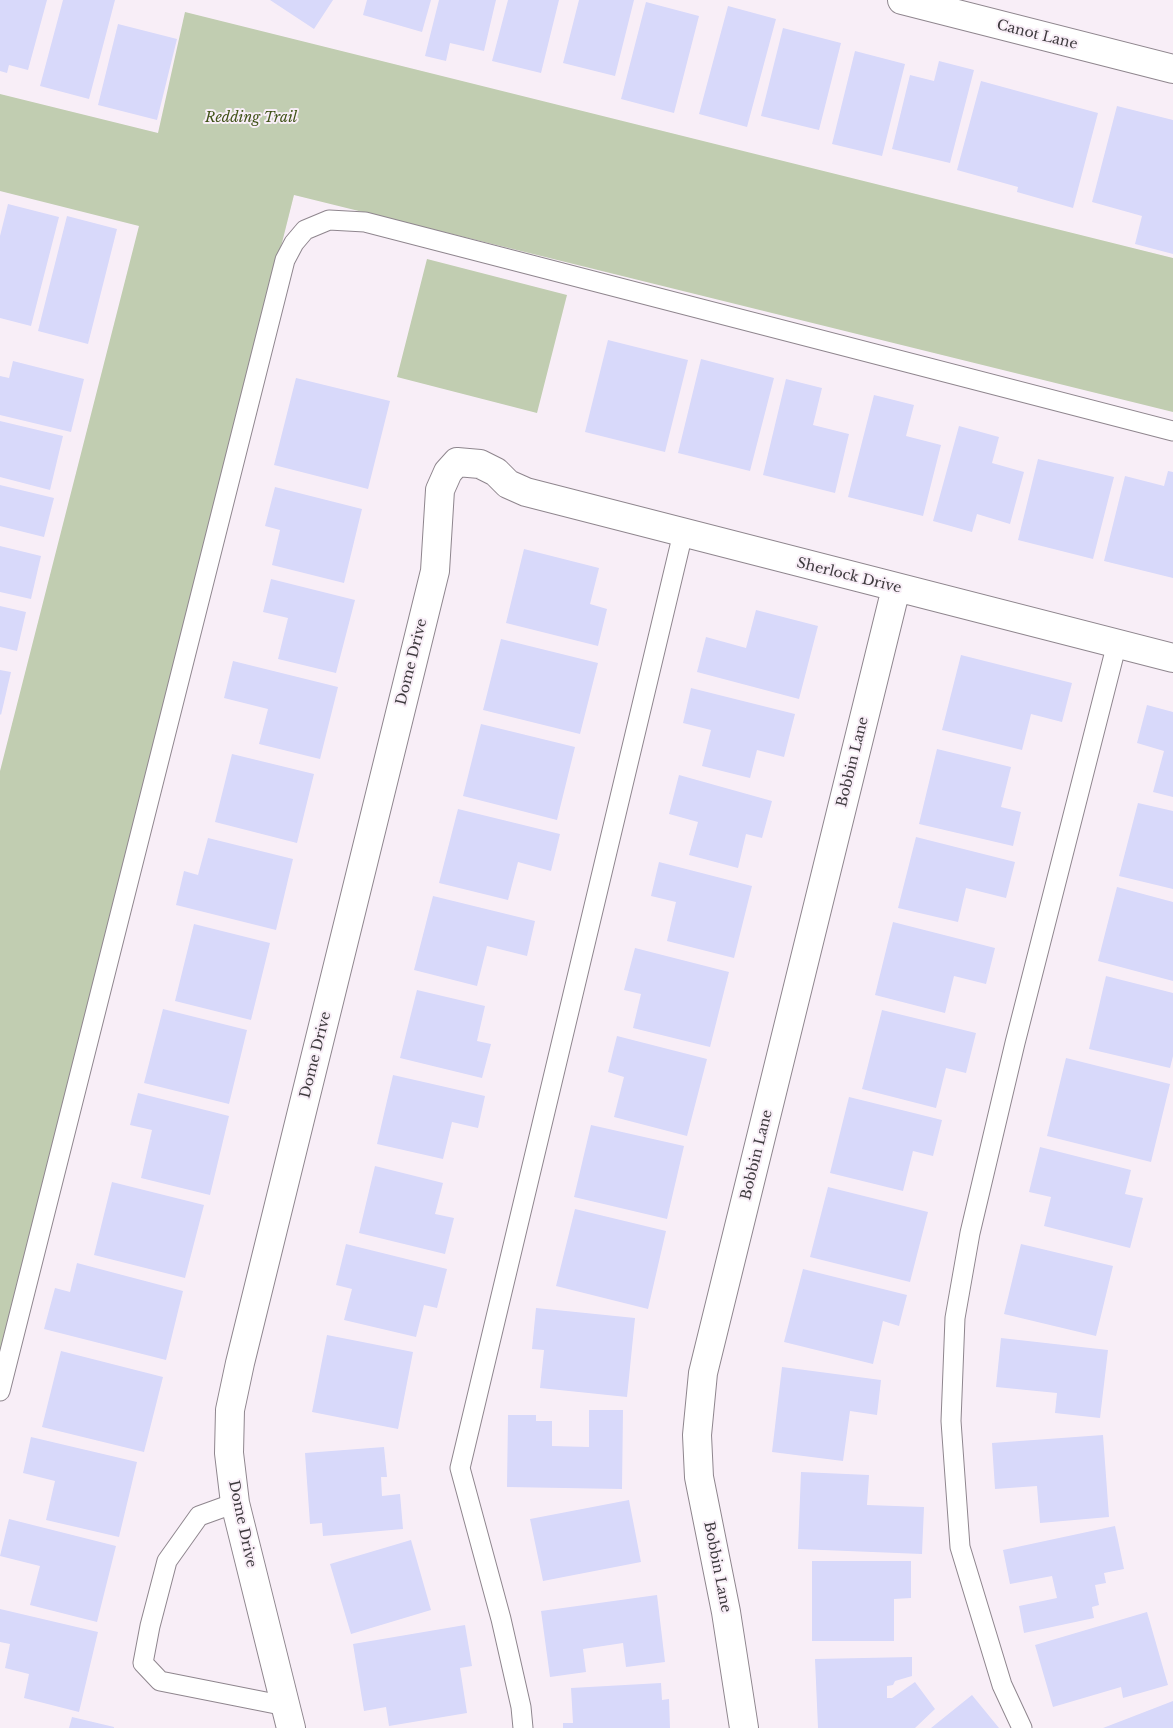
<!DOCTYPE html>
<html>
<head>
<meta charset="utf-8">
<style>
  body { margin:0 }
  canvas { display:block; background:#f8eef7 }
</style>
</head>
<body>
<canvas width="1173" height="1728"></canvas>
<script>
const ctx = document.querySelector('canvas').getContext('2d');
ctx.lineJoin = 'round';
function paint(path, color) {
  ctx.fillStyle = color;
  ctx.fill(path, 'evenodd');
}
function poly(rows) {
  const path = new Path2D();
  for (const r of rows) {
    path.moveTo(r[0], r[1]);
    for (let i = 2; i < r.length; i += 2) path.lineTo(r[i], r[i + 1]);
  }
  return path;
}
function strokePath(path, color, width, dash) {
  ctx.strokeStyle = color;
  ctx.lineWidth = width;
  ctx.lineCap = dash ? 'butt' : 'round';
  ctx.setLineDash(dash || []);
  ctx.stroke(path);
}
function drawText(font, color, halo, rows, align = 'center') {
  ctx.font = font + ' "Libre Baskerville",serif';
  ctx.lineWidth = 4;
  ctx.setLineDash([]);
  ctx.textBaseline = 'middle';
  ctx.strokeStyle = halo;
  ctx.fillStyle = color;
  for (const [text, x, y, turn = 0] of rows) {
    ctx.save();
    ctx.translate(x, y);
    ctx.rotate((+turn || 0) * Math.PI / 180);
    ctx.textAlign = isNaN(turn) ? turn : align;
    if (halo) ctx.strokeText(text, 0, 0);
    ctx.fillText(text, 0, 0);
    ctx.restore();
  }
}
const green = poly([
  [185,12,1173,258,1173,412,294,195,0,1367,0,771,139,226,0,191,0,94,158,133],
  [427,259,567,295,537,413,397,377]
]);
const building = poly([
  [0,0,47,0,28,70,9,65,7,73,0,71],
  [63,0,115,0,89,99,40,86],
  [270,0,333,0,314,29],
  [367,0,431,0,422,32,363,15],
  [439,0,496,0,484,51,450,43,446,61,425,56],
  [508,0,559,0,541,73,492,61],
  [579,0,634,0,615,76,563,63],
  [646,2,699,16,674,113,621,99],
  [728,6,776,19,747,127,699,114],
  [118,24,177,39,157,120,98,105],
  [783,28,841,43,819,130,761,116],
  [855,51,905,64,882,156,832,144],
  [939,61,974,70,950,163,892,149,910,75,934,81],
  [981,81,1098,113,1073,208,1017,192,1018,187,957,170],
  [1117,106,1173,120,1173,254,1135,244,1142,216,1092,202],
  [8,204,59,217,31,326,0,318,0,236],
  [67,216,117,229,88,344,38,331],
  [608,340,688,360,665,452,585,432],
  [701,359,774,378,750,471,678,453],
  [13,361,84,379,71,432,0,415,0,376,9,378],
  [296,378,390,401,368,489,274,465],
  [786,379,822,388,813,425,849,434,835,493,763,475],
  [874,395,914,405,906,436,941,445,923,516,848,497],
  [0,421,63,436,50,490,0,477],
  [959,426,999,437,992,463,1024,472,1010,524,977,514,972,532,933,521],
  [1038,459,1114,477,1093,559,1018,540],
  [1168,471,1173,472,1173,578,1104,561,1125,476,1164,486],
  [0,485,54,498,44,537,0,526],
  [275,487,362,509,344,583,272,565,280,530,265,526],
  [0,546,41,556,31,599,0,592],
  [524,549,599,568,590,604,607,609,598,646,506,623],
  [271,579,355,600,336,673,278,659,288,618,263,612],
  [0,606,26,612,17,651,0,647],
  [756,610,818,626,799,699,697,672,706,637,746,648],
  [501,639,598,663,580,734,483,710],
  [961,655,1072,683,1062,722,1031,714,1022,750,942,730],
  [233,661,338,687,320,759,259,744,268,709,224,698],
  [0,670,11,672,1,715,0,714],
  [691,688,795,714,784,757,757,750,750,778,702,766,711,730,683,723],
  [1147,705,1173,712,1173,797,1153,792,1164,751,1137,743],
  [481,724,575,747,557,820,463,796],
  [937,749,1011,767,1001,807,1021,812,1013,846,919,824],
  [232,754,314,774,297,843,215,822],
  [679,775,772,801,762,838,746,834,738,868,689,855,698,822,669,814],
  [1138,803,1173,811,1173,889,1119,876],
  [458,809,560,834,551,871,518,862,508,900,439,883],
  [916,837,1015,862,1006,898,966,888,958,922,898,908],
  [208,838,293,859,276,930,176,905,184,871,198,875],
  [659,862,752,886,734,958,667,941,676,902,651,896],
  [1117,887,1173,902,1173,981,1098,961],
  [433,896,535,921,527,956,487,946,477,986,414,970],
  [893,922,995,948,986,984,954,976,945,1013,875,995],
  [194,924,270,943,251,1020,175,1001],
  [635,948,729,972,710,1047,633,1028,641,994,624,990],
  [1106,976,1173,993,1173,1056,1170,1068,1089,1049],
  [417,990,485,1006,477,1041,491,1044,482,1078,400,1058],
  [163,1009,247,1030,229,1104,144,1083],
  [882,1010,976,1033,966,1073,946,1068,936,1108,862,1089],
  [617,1036,707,1059,687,1136,614,1117,624,1077,608,1072],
  [1066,1058,1170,1084,1151,1162,1047,1136],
  [393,1075,485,1096,478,1128,452,1122,443,1159,377,1144],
  [138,1093,229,1116,210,1195,141,1178,152,1130,130,1125],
  [849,1097,942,1120,933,1156,913,1151,903,1191,830,1173],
  [591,1125,684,1146,667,1219,574,1197],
  [1040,1147,1131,1170,1125,1194,1143,1198,1130,1248,1044,1226,1051,1197,1029,1192],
  [375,1166,443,1183,435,1214,454,1218,445,1254,359,1233],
  [112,1182,204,1205,185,1278,94,1255],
  [828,1187,928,1212,910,1282,810,1257],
  [575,1209,666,1231,648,1309,556,1286],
  [346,1244,447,1269,437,1308,424,1305,416,1337,344,1320,352,1289,336,1285],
  [1021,1244,1113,1266,1096,1336,1004,1314],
  [77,1263,183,1291,166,1360,44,1329,55,1288,70,1292],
  [803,1269,907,1295,899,1326,883,1321,873,1364,784,1342],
  [536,1308,635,1318,627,1397,540,1388,544,1350,532,1349],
  [327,1335,413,1352,398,1429,312,1412],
  [1001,1338,1108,1350,1100,1418,1055,1413,1057,1393,996,1387],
  [61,1351,163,1377,144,1452,42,1427],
  [782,1367,881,1380,877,1415,850,1411,843,1461,772,1452],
  [589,1410,623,1410,622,1489,507,1487,508,1415,536,1415,536,1421,552,1421,552,1446,589,1447],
  [1103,1435,1109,1517,1040,1523,1037,1486,995,1489,992,1443],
  [31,1437,137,1462,119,1537,46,1520,55,1481,23,1473],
  [384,1447,387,1477,381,1477,382,1496,400,1494,403,1529,323,1536,322,1523,310,1524,305,1453],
  [801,1472,869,1475,867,1505,924,1507,922,1554,798,1549],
  [629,1500,641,1562,543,1581,530,1519],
  [9,1519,116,1546,97,1622,30,1605,40,1566,0,1556],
  [1115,1526,1124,1569,1104,1573,1106,1583,1095,1585,1099,1605,1092,1607,1094,1618,1024,1633,1019,1606,1057,1598,1052,1576,1010,1584,1003,1550],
  [411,1540,431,1610,351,1634,330,1564],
  [812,1561,911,1561,911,1598,894,1599,894,1641,812,1641],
  [657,1595,665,1662,626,1667,623,1643,583,1649,586,1672,550,1677,541,1611],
  [0,1609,98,1632,79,1712,24,1698,29,1674,5,1668,10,1644,0,1642],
  [1147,1612,1168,1685,1123,1698,1121,1687,1053,1707,1035,1645],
  [465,1625,472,1666,460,1668,467,1713,389,1726,386,1707,364,1711,353,1644],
  [912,1657,912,1676,895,1681,893,1685,887,1686,887,1698,892,1698,915,1682,935,1709,915,1728,818,1728,815,1659],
  [661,1683,662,1700,669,1699,670,1728,563,1728,563,1723,573,1723,571,1688],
  [972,1695,999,1728,931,1728],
  [1173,1701,1173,1728,1103,1728],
  [72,1717,114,1727,114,1728,69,1728]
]);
const lane = poly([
  [0,1391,285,260,294,243,305,230,329,220,365,222,1173,431],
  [235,1503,199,1516,167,1561,150,1626,143,1663,160,1681,286,1706],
  [523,1728,521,1707,501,1619,460,1468,683,533],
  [1022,1728,1002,1685,960,1547,951,1421,955,1318,970,1233,1015,1043,1117,643]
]);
const street = poly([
  [902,0,1173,69],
  [291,1728,235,1503,229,1453,230,1410,240,1363,435,571,440,490,448,472,457,462,480,464,496,472,508,484,526,492,1173,658],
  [744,1728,726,1612,699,1477,697,1435,703,1373,896,588]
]);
const streetNames = [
  ["Canot Lane",1037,35,14],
  ["Sherlock Drive",849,576,14],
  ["Dome Drive",412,662,-76],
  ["Bobbin Lane",853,762,-76],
  ["Dome Drive",316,1055,-76],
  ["Bobbin Lane",757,1155,-76],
  ["Dome Drive",242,1524,78],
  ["Bobbin Lane",717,1567,79]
];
const parkNames = [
  ["Redding Trail",251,118]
];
paint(green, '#c1cdb1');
paint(building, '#d8d9fa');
strokePath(lane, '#8f868e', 21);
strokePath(street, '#8f868e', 30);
strokePath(lane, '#fff', 19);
strokePath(street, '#fff', 28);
drawText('14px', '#3e3a3e', '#f8eef7', streetNames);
drawText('italic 14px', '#405318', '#f8eef7', parkNames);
</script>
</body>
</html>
